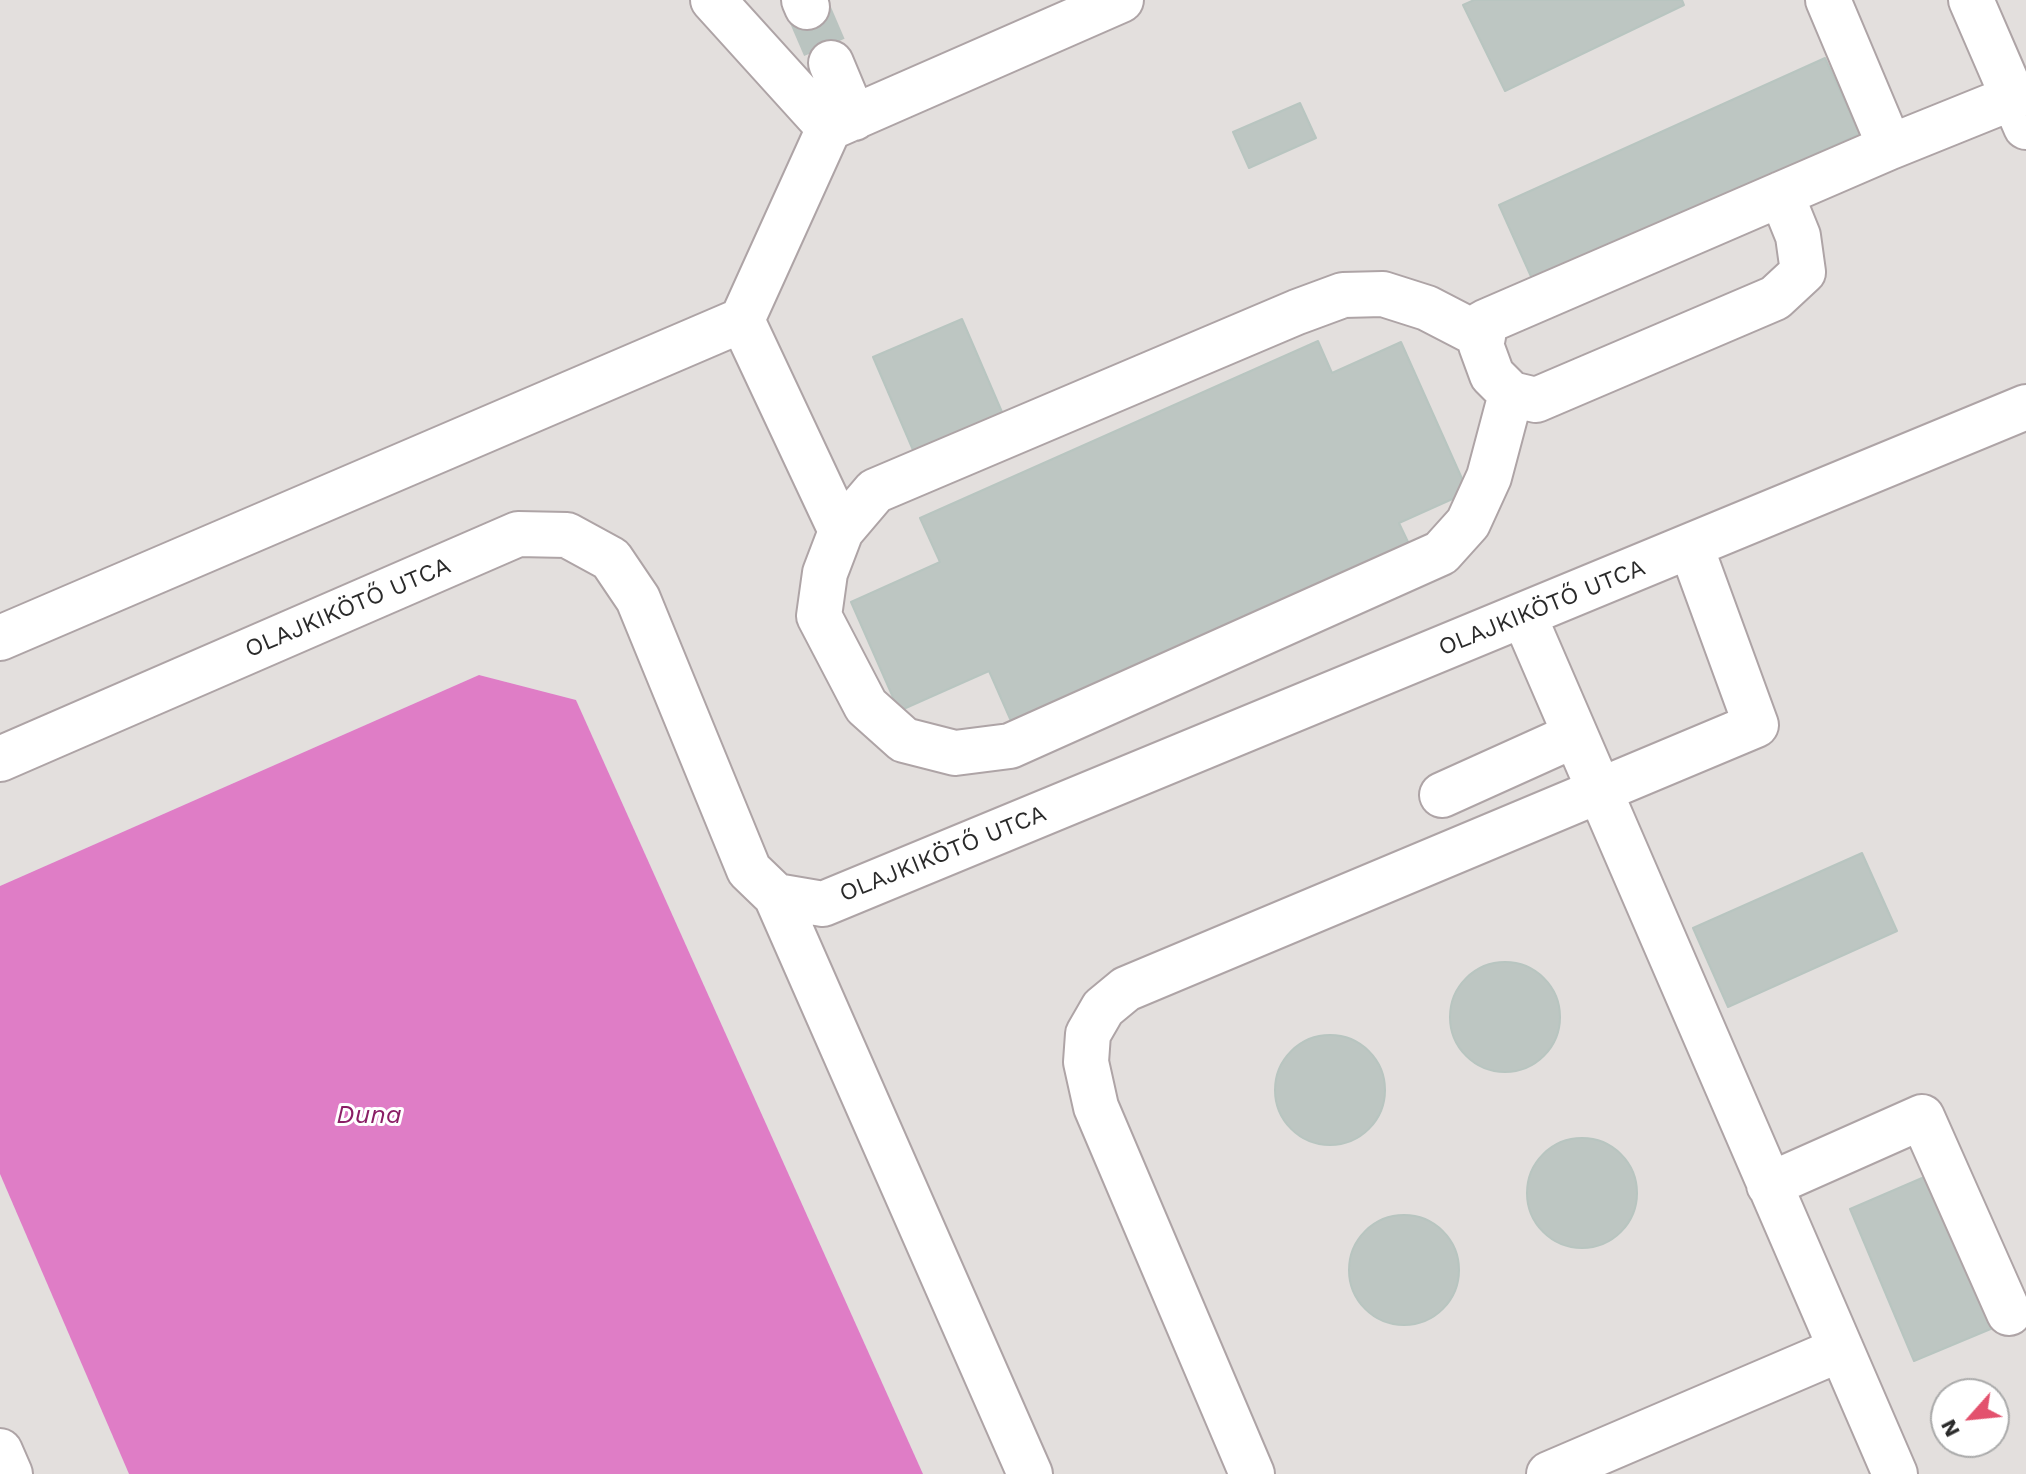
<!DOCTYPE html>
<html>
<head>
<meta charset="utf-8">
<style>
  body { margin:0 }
  #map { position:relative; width:2026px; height:1474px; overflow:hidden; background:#deeae5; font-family:"Work Sans",sans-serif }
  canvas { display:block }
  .north { position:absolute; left:1930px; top:1378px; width:80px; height:80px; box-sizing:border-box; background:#fff; border:2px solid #aaa; border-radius:50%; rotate:243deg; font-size:22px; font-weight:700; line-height:32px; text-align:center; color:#2a2a2a }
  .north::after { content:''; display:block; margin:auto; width:28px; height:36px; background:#e3516d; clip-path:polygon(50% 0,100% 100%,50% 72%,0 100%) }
</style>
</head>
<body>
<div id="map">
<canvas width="2026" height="1474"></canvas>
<div class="north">N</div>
</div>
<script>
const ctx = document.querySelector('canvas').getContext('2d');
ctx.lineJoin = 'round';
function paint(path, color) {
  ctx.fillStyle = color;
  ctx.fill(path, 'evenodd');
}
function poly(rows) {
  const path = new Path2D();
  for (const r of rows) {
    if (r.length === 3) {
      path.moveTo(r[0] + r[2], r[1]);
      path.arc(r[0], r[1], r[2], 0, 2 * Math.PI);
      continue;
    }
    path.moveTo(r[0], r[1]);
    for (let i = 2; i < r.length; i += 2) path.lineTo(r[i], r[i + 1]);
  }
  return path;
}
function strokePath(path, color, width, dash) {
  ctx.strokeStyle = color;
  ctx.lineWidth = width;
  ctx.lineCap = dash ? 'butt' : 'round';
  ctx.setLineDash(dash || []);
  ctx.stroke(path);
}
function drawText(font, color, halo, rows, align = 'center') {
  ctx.font = font + ' "Work Sans",sans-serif';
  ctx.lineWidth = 6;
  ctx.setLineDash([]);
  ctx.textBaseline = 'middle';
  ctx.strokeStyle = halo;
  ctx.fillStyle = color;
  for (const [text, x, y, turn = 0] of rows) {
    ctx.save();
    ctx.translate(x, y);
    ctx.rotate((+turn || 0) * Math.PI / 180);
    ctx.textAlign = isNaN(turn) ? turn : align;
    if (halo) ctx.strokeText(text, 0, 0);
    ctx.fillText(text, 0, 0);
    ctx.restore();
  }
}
const industrial = poly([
  [0,0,2026,0,2026,1474,923,1474,576,700,479,675,0,886],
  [1946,1394,1994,1394,1994,1442,1946,1442],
  [0,1174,129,1474,0,1474]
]);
const water = poly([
  [479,675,576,700,923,1474,129,1474,0,1174,0,886]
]);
const building = poly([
  [1474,0,1682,0,1684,5,1505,91,1463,5,1474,0],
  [1825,58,1860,134,1533,281,1499,205,1825,58],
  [1300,103,1316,138,1249,168,1233,132,1300,103],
  [962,319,1005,419,916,457,873,357,962,319],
  [1318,341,1332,373,1401,342,1468,492,1399,523,1409,544,1011,721,989,671,899,711,851,602,940,562,920,518,1318,341],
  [1862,853,1897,931,1728,1007,1693,928,1862,853],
  [1505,1017,55],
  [1330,1090,55],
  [1582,1193,55],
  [1929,1175,1993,1328,1914,1361,1850,1209,1929,1175],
  [1404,1270,55]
]);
const minorTunnel = poly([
  [807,7,831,63]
]);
const minor = poly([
  [713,0,829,128,742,320],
  [804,0,807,7],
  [1828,0,1890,147,2014,97],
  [1971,0,2026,127],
  [831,63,854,118],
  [829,128,1121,0],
  [1781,194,1798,236,1803,272,1775,298,1536,400,1511,394,1492,375,1481,345,1485,322,1890,147],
  [1483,337,1427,308,1383,294,1343,295,1297,312,875,491,841,531,825,573,819,616,866,706,904,740,955,753,1010,746,1441,553,1468,523,1489,477,1511,394],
  [1524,616,1895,1474],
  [0,638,742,320,841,531],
  [0,759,518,534,567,535,611,559,638,599,749,870,776,896,823,904,2026,407],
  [1442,795,1575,735],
  [776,896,1030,1474],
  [1769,1185,1922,1117,2009,1313],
  [0,1451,10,1474],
  [1252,1474,1096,1107,1086,1062,1088,1034,1103,1008,1126,989,1756,725,1691,547],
  [1549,1474,1841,1349]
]);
const streetNames = [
  ["OLAJKIKÖTŐ UTCA",348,608,-23],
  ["OLAJKIKÖTŐ UTCA",1542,608,-22],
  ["OLAJKIKÖTŐ UTCA",943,854,-22]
];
const waterNames = [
  ["Duna",369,1115]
];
paint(industrial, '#e3dfdd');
paint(water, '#df7dc6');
paint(building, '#bdc6c2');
strokePath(building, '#b8c5c0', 2);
strokePath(minorTunnel, '#bac4c0', 44, [44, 22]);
strokePath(minor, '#aea4a6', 48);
strokePath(minor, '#fff', 44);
drawText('24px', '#2a2a2a', '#fff', streetNames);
drawText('italic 26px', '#8a1e65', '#fff', waterNames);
</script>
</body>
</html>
